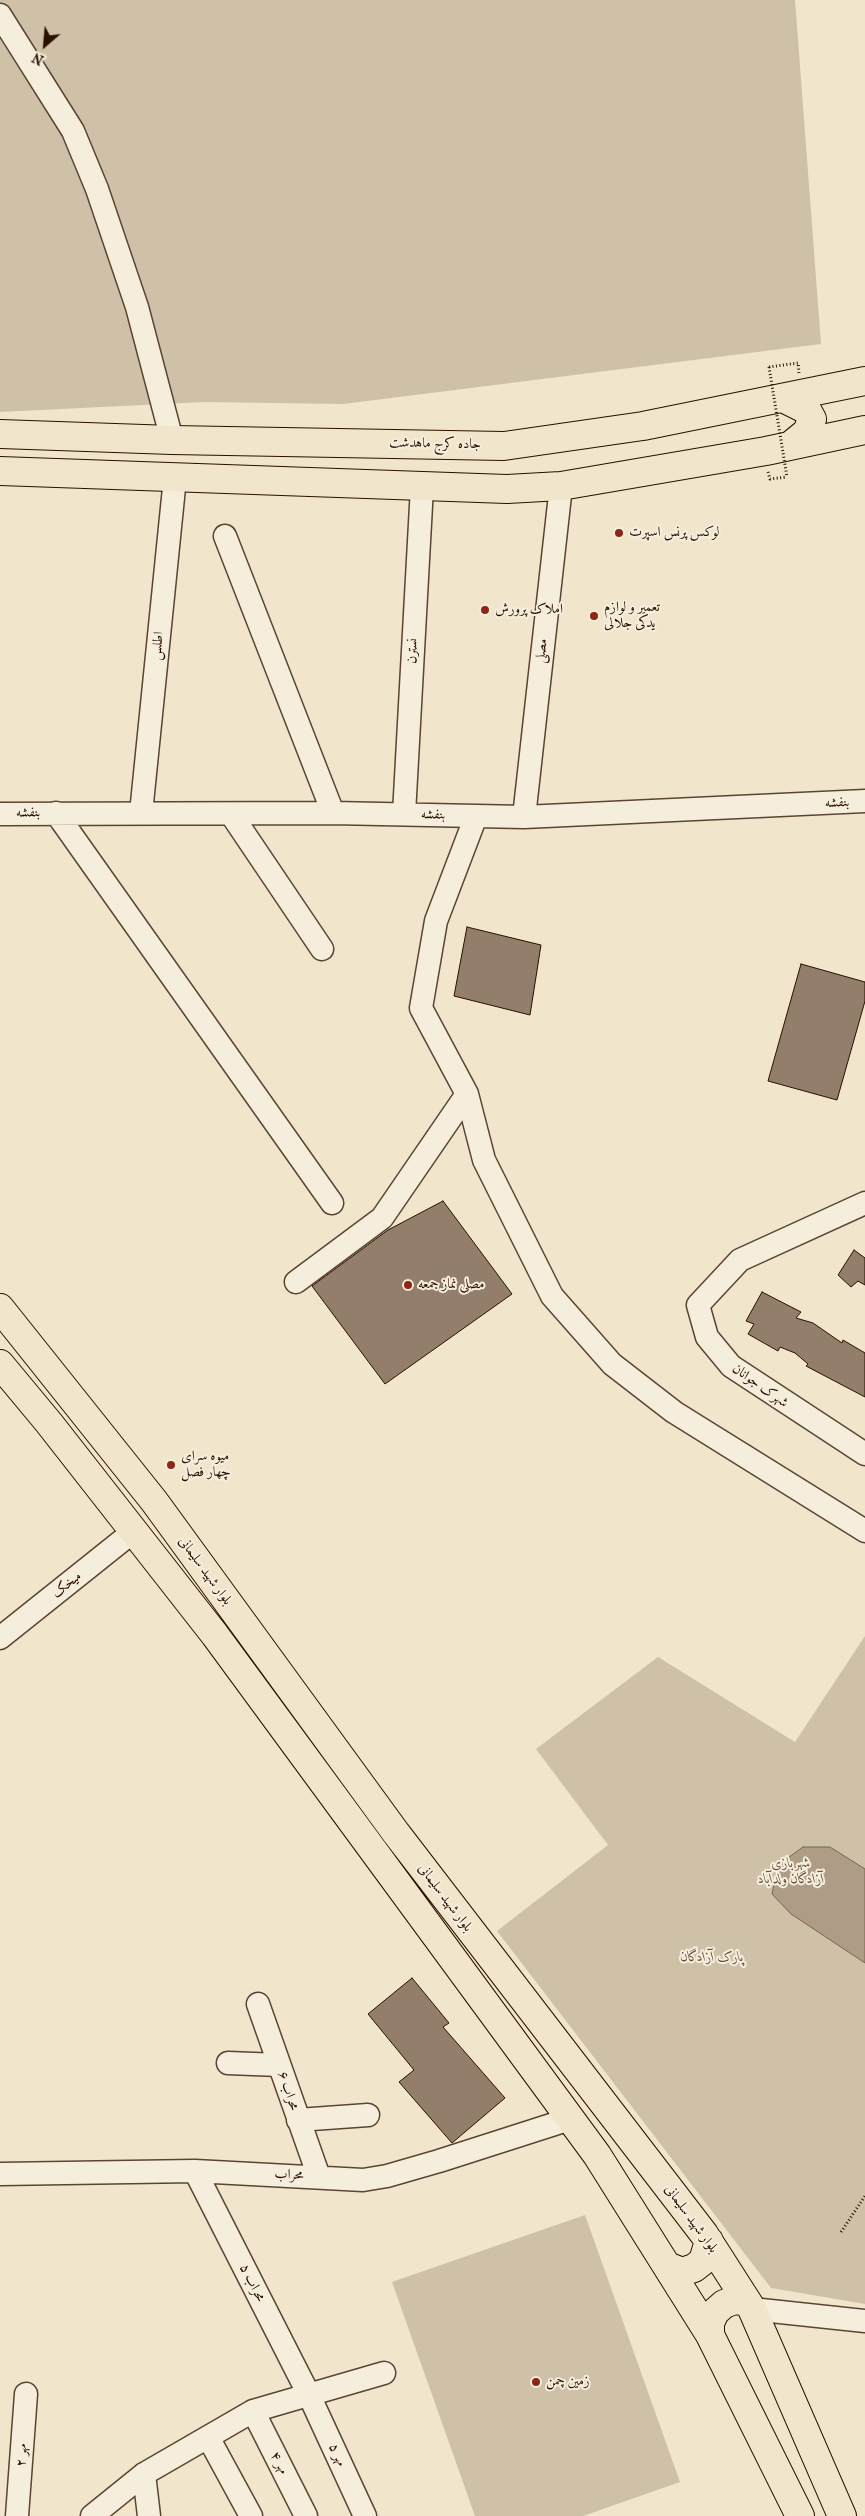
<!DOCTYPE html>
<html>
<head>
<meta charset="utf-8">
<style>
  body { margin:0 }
  #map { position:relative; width:865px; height:2516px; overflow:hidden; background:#f1e5cb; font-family:"IM FELL French Canon",serif }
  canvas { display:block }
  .north { position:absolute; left:20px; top:20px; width:50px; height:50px; -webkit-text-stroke:4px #f6eedd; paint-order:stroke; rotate:207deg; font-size:14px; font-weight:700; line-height:20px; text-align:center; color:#2b0f00 }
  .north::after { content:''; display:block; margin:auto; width:18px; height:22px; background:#2b0f00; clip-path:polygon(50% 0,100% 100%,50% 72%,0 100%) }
</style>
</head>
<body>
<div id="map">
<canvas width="865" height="2516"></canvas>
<div class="north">N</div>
</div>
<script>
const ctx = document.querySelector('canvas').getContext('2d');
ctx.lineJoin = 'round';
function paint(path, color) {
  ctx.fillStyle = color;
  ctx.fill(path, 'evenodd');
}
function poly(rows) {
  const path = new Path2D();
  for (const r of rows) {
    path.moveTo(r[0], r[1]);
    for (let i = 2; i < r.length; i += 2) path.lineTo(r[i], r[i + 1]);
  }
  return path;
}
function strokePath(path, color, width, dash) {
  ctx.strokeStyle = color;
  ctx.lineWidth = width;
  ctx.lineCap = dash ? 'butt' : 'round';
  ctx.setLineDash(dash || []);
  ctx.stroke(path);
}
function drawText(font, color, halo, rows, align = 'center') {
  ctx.font = font + ' "IM FELL French Canon",Amiri,serif';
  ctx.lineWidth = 4;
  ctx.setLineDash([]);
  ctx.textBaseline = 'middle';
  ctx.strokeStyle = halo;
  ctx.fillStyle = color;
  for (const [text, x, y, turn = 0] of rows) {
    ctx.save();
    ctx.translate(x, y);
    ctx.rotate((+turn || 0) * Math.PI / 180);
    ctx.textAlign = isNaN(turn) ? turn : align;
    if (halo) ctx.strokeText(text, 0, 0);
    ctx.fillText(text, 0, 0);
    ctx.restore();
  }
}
const green = poly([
  [0,0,795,0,821,344,343,404,204,402,0,412],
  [865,1636,865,2304,771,2288,497,1931,608,1845,536,1749,658,1657,795,1742],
  [585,2215,680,2482,583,2516,475,2516,392,2282]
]);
const water = poly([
  [803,1847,830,1847,865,1869,865,1963,791,1914,772,1894,778,1865,803,1847]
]);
const building = poly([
  [467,927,541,945,530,1015,454,996,467,927],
  [801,964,865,982,865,1001,837,1100,768,1081,801,964],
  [443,1201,512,1294,385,1384,312,1286,388,1230,443,1201],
  [854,1250,865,1258,865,1285,858,1281,851,1287,838,1275,854,1250],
  [762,1292,801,1312,796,1318,813,1323,842,1343,843,1340,865,1353,865,1397,806,1366,808,1364,795,1353,780,1347,778,1351,748,1334,754,1324,746,1321,762,1292],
  [412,1978,449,2023,443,2027,505,2098,452,2143,399,2082,414,2070,368,2014,412,1978]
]);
const path = poly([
  [769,367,798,363,799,373],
  [768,472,770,479,787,477],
  [841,2232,865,2196]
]);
const minor = poly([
  [0,15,73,131,97,189,137,307,172,440],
  [225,536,333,813],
  [56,813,332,1203],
  [141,813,175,478],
  [0,814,333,813,524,817,865,801],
  [231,814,322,949],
  [404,814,422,487],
  [476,816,436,921,421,1008,467,1094,484,1160,552,1296,612,1364,674,1412,865,1531],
  [524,817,561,486],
  [865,1203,740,1260,698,1305,707,1337,731,1366,865,1454],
  [296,1282,382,1218,467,1094],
  [0,1638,134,1531],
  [258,2004,319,2177],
  [228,2063,279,2065],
  [298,2120,368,2115],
  [195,2171,309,2395,365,2516],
  [0,2174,195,2171,363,2180,387,2176,439,2161,570,2119],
  [752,2309,865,2321],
  [253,2411,306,2516],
  [208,2437,251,2516],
  [144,2474,149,2516],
  [17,2516,26,2394],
  [92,2516,144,2474,253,2411,384,2373]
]);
const major = poly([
  [783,398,807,410,812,419,807,432,791,445],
  [0,434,172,440,504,446,643,426,865,381],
  [0,471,507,489,561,486,766,451,865,430],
  [0,1308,154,1501,396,1833,704,2234,752,2309,842,2516],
  [0,1364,49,1423,215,1635,597,2155,710,2335,800,2516],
  [667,2266,682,2272,694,2268,703,2261,709,2241],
  [710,2335,710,2323,715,2312,724,2304,735,2300,747,2302]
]);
const pathBridge = poly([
  [769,367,787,477]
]);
const markers = [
  [619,533,5,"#8f2418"],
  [485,610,5,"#8f2418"],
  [594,616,5,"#8f2418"],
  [408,1285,5,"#8f2418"],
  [171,1465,5,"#8f2418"],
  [536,2382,5,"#8f2418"]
];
const streetNames = [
  ["جاده کرج ماهدشت",435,444,1],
  ["اطلس",158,646,-84],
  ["نسترن",413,651,-87],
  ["مصلی",542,651,-84],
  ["بنفشه",837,803,-3],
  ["بنفشه",28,813,-1],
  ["بنفشه",433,815,1],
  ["شهرک جوانان",760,1386,35],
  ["بلوار شهید سلیمانی",205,1571,54],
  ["میخک",67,1585,-39],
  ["بلوار شهید سلیمانی",445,1898,53],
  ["محراب ۶",288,2091,71],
  ["محراب",289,2175,3],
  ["بلوار شهید سلیمانی",691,2219,54],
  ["محراب ۵",252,2283,63],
  ["مهر ۲",22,2455,-86],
  ["مهر ۵",337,2455,65],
  ["مهر ۴",279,2463,63]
];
const poiNames = [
  ["لوکس پرنس اسپرت",629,533],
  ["تعمیر و لوازم",604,608],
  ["یدکی جلالی",604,624],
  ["املاک پرورش",495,610],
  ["مصلی نماز جمعه",418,1285],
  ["میوه سرای",181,1457],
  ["چهار فصل",181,1473],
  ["زمین چمن",546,2382]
];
const parkNames = [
  ["شهربازی",791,1864],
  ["آزادگان ولدآباد",791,1880],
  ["پارک آزادگان",712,1958]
];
paint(green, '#cfc1a8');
paint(water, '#ae9c86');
strokePath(water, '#7a6450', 1);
paint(building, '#927e6a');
strokePath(building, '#2b0f00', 1);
strokePath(minor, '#5c4433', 25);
strokePath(major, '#2b0f00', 30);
strokePath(path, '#2b0f00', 3, [1, 2.5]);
strokePath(minor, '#f6eedd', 22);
strokePath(major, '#f1e5cb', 28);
strokePath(pathBridge, '#2b0f00', 3, [1, 2.5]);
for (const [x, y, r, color] of markers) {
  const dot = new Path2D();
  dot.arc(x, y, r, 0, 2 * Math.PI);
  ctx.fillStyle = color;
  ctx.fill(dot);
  strokePath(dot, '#f6eedd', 2);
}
drawText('14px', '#2b0f00', '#f6eedd', streetNames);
drawText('14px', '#2b0f00', '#f6eedd', poiNames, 'left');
drawText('italic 14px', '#644d3b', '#f6eedd', parkNames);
</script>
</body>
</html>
